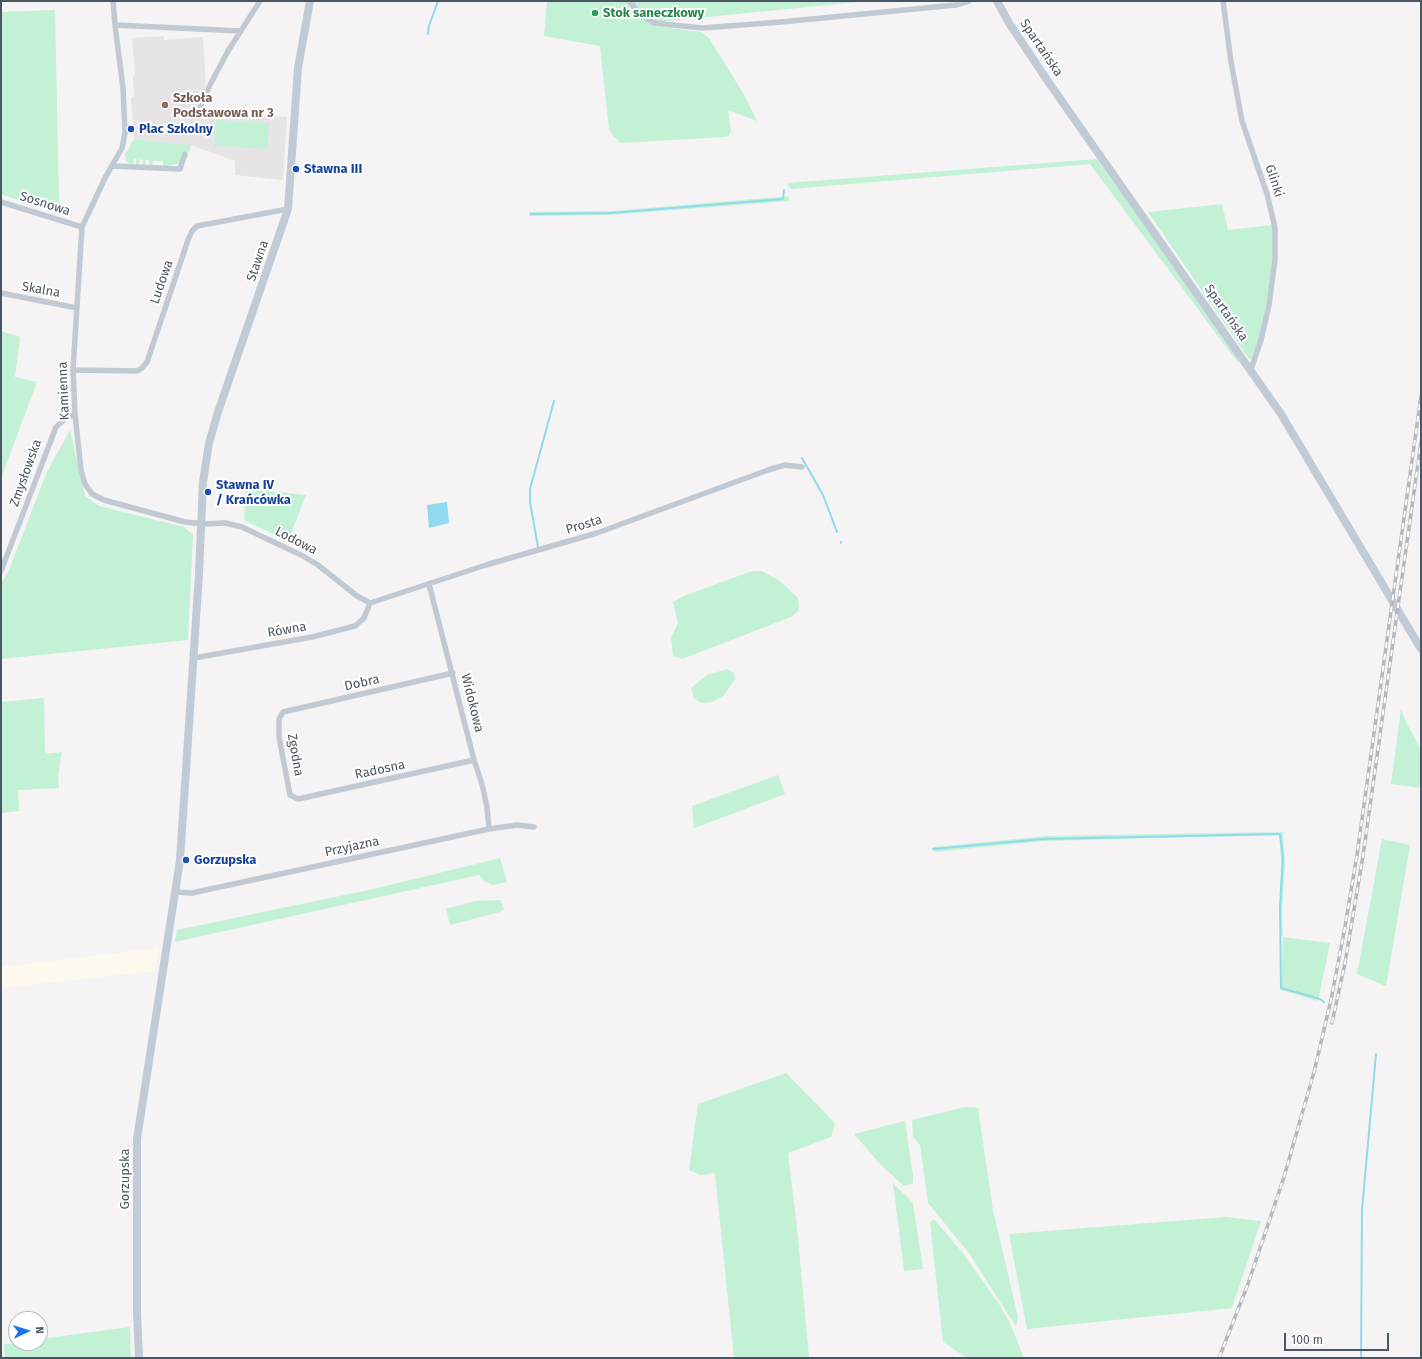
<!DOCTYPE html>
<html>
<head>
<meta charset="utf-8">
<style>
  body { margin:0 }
  #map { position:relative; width:1422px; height:1359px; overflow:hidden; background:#f5f3f3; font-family:"Fira Sans",sans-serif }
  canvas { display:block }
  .frame { position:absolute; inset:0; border:2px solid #4a5661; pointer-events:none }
  .north { position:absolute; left:8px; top:1311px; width:40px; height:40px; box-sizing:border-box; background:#fff; border:1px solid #b7bbc0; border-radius:50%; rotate:86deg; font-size:11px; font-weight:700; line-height:16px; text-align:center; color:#4a5661 }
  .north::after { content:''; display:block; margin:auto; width:14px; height:18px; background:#1a73e8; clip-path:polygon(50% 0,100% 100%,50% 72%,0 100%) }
  .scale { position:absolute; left:1284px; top:1333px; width:105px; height:18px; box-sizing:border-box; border:2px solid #4a5661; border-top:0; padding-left:5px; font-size:12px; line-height:14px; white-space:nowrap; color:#4a5661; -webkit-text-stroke:3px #fff; paint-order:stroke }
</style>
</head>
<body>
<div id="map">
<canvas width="1422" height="1359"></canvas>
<div class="frame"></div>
<div class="north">N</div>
<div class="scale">100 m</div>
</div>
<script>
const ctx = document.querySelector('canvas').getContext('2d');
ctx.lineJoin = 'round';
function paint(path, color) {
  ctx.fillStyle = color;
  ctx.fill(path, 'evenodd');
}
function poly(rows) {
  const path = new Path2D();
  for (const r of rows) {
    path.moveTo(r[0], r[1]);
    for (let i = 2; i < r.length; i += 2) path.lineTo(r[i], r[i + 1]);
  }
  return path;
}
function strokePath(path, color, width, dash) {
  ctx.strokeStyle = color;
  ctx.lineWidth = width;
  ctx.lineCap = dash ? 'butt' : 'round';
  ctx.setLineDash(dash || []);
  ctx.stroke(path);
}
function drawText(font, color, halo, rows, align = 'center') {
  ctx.font = font + ' "Fira Sans",sans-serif';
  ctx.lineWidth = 4;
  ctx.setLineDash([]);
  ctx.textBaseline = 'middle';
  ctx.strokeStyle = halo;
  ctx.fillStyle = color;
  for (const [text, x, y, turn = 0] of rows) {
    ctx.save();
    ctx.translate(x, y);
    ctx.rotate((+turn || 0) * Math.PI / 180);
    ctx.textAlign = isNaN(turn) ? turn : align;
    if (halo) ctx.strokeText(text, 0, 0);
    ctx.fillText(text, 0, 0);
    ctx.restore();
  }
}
const commercial = poly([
  [159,948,155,971,1,988,1,967]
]);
const education = poly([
  [164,36,164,40,203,37,206,86,197,108,204,111,287,117,283,180,235,175,235,161,191,145,134,139,131,97,134,97,133,76,135,75,132,38]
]);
const green = poly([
  [547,1,868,1,667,21,654,26,701,32,709,38,743,93,757,121,728,110,731,131,729,136,724,137,621,143,613,136,609,129,600,46,544,36],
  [55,10,59,203,49,211,1,194,1,12],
  [216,120,269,123,267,149,215,146],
  [134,139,191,145,189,152,184,151,180,163,163,167,163,161,153,161,152,166,149,165,149,160,146,160,145,165,142,165,143,160,140,159,139,165,136,165,136,159,134,159,133,164,130,164,126,161,125,155],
  [1097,159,1238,357,1238,363,1090,164,790,189,787,183],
  [789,196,789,201,610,215,529,216,529,212,613,211],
  [1222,204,1228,230,1273,225,1272,266,1265,311,1261,335,1251,359,1249,359,1148,212],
  [1,331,20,337,15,377,37,382,1,478],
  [70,430,85,496,99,506,184,527,193,535,188,640,1,659,1,584,9,570,46,474],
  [246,489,306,495,288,541,244,520],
  [752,571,762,571,780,581,798,598,799,610,791,617,682,659,673,656,671,638,678,623,673,602,684,596],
  [727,669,734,673,735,679,724,695,712,702,701,703,694,698,691,688,707,675],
  [44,698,45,754,62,752,58,775,59,788,18,790,19,811,1,813,1,702],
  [1401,709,1405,720,1421,750,1421,788,1391,784],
  [778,775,785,794,694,828,692,806],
  [1283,832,1285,864,1282,912,1283,934,1281,937,1279,912,1281,860,1279,835,1044,841,934,852,933,847,1047,836],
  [1382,839,1410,845,1386,986,1357,974],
  [500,858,507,882,493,885,484,881,479,875,175,942,177,930,378,888],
  [500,900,504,909,500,912,450,925,446,909,449,908,475,901],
  [1283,937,1330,943,1318,1001,1281,990],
  [786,1073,835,1123,831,1137,788,1153,797,1227,809,1358,734,1358,715,1173,700,1175,689,1170,698,1104],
  [965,1107,978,1108,993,1210,1018,1317,1016,1327,969,1253,928,1203,920,1145,913,1137,912,1120],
  [905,1121,913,1176,913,1183,904,1186,880,1164,854,1134],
  [893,1183,913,1203,923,1269,904,1271],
  [1226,1217,1261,1221,1232,1308,1027,1329,1009,1234],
  [934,1219,962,1252,999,1304,1010,1323,1024,1358,967,1358,943,1342,930,1222],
  [130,1327,131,1358,5,1358,4,1344,40,1343,40,1339]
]);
const water = poly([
  [447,502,449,523,429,528,427,505]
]);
const stream = poly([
  [428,34,429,26,438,1],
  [531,214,611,213,783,199,784,190],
  [802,458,823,495,837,532],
  [841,542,841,543],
  [538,547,530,502,530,489,554,401],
  [933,849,1043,839,1280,834,1283,858,1280,907,1281,988,1320,999,1324,1002],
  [1361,1358,1362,1210,1376,1054]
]);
const street = poly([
  [113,1,115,25],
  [630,1,639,14,654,23,702,28,781,22,956,5,969,1],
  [1223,1,1231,62,1242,121,1267,194,1275,228,1275,260,1269,305,1261,340,1251,369],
  [241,31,115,25,123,88,125,133,122,148,106,176,82,227,73,370,75,414,81,470,85,484,92,494,104,500,185,522,205,524,225,523,242,527,303,556,318,565,357,596,370,603],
  [200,108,210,85,228,51,260,1],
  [112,166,180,169,185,154],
  [1,202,82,227],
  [1,293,77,308],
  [73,370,137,371,142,368,147,362,188,240,192,231,197,226,288,209],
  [1,571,56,427,65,419,75,414],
  [429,584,474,760,482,784,487,807,489,829],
  [370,603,486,565,597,533,768,470,785,465,802,467],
  [194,658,312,637,355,626,364,618,370,603],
  [453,673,283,712,279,719,279,737,290,795,298,799,474,760],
  [176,892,192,893,489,829,517,825,534,827]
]);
const secondary = poly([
  [997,1,1009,23,1047,80,1281,414,1421,649],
  [139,1358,137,1313,137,1139,180,860,199,574,203,482,209,443,218,412,288,209,298,68,310,1]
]);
const rail = poly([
  [1332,1023,1345,963,1363,856,1421,442],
  [1219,1358,1248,1284,1284,1177,1314,1072,1331,1000,1345,927,1357,855,1421,396]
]);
const markers = [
  [595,13,4,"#2e9e5b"],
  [165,105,4,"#8d6e63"],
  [131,129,4,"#1a4fb4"],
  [296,169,4,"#1a4fb4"],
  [208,492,4,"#1a4fb4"],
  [186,860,4,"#1a4fb4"]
];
const leisureNames = [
  ["Stok saneczkowy",603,13]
];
const streetNames = [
  ["Spartańska",1041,48,56],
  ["Glinki",1274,181,72],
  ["Sosnowa",45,204,18],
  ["Stawna",258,261,-71],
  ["Ludowa",162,282,-71],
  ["Skalna",41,290,10],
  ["Spartańska",1226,313,55],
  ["Kamienna",64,391,-92],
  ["Zmysłowska",26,473,-70],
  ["Prosta",584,525,-17],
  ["Lodowa",296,541,27],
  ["Równa",287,630,-10],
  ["Dobra",362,683,-13],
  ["Widokowa",472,703,76],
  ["Zgodna",295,755,80],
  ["Radosna",380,770,-12],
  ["Przyjazna",352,847,-12],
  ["Gorzupska",125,1179,-90]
];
const educationNames = [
  ["Szkoła",173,98],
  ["Podstawowa nr 3",173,113]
];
const transitNames = [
  ["Plac Szkolny",139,129],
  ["Stawna III",304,169],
  ["Stawna IV",216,485],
  ["/ Krańcówka",216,500],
  ["Gorzupska",194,860]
];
paint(commercial, '#fdf9ef');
paint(education, '#e6e4e5');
paint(green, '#c3f1d5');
paint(water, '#90daee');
strokePath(stream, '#90daee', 2);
strokePath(street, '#c1cad2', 5.5);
strokePath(secondary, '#c1cbd6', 8);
strokePath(rail, '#b5b8bd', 3.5);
strokePath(rail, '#fff', 2, [6]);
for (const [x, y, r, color] of markers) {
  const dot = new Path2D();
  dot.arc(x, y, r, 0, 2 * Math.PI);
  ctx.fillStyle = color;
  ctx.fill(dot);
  strokePath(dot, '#fff', 1.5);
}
drawText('bold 13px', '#27864d', '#fff', leisureNames, 'left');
drawText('13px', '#4a5661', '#fff', streetNames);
drawText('bold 13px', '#785e54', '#fff', educationNames, 'left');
drawText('bold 13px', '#164399', '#fff', transitNames, 'left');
</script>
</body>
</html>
